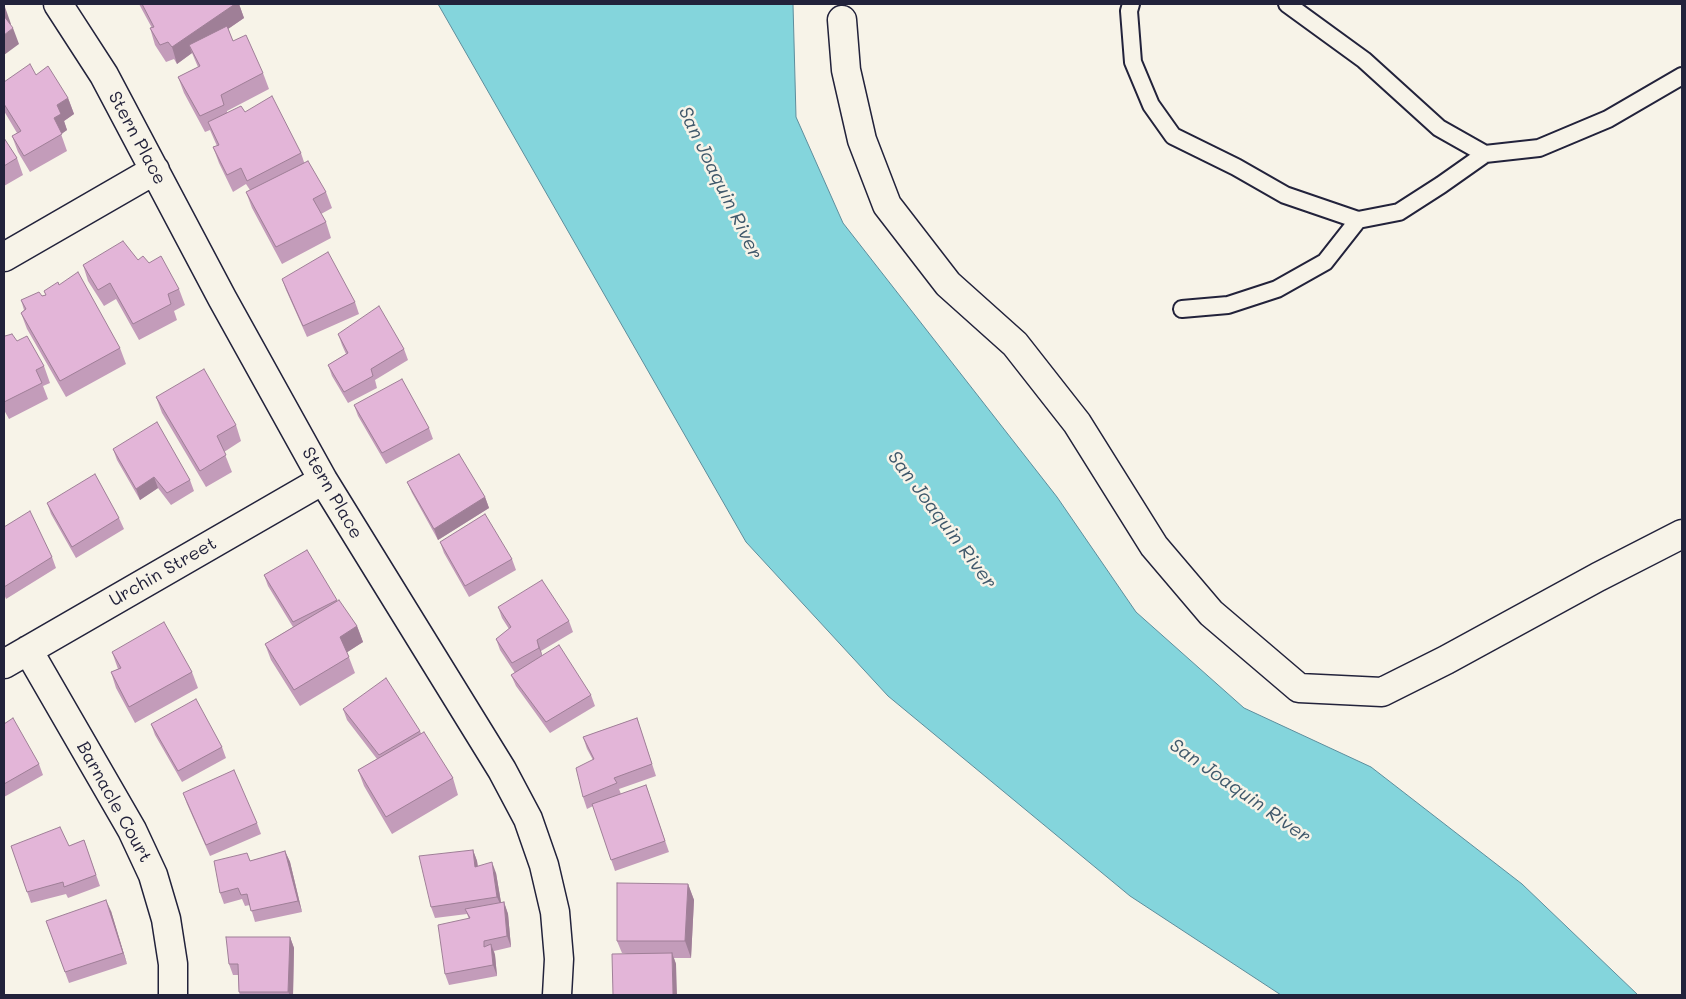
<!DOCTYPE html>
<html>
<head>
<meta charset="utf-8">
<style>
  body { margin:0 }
  #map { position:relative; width:1686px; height:999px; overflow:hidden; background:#f7f3e8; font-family:Mali,sans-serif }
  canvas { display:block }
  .frame { position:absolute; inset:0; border:5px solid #22223b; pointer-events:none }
</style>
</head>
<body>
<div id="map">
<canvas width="1686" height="999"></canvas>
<div class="frame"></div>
</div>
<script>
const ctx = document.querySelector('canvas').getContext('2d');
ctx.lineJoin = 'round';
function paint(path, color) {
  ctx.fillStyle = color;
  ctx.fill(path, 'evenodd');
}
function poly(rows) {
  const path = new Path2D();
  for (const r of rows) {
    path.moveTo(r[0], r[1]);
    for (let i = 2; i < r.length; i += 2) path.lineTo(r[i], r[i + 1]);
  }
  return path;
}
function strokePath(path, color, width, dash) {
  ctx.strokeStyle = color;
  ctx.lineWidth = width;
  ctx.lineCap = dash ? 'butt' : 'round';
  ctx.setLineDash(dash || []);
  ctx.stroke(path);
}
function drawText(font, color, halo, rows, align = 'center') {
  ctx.font = font + ' Mali,sans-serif';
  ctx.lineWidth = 5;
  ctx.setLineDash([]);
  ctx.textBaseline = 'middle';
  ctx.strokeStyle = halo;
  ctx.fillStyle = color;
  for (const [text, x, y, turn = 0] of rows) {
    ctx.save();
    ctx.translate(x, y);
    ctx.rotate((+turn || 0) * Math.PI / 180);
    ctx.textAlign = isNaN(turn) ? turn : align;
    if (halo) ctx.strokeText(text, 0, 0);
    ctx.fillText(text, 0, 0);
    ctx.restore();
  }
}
const water = poly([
  [438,4,793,4,796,117,843,223,1057,497,1136,612,1244,708,1371,767,1522,884,1638,995,1281,995,1130,896,888,696,746,542,438,4]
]);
const lane = poly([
  [1131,4,1129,11,1133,62,1151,105,1173,136,1236,167,1285,195,1358,220,1399,212,1441,185,1485,154,1539,148,1608,119,1682,76],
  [1287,4,1364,60,1439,128,1485,154],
  [1182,309,1228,305,1277,289,1325,262,1358,220]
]);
const street = poly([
  [58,4,104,75,222,298,323,480,502,770,528,819,544,865,555,912,559,959,557,995],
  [842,20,846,70,862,140,887,205,948,284,1015,344,1077,423,1154,546,1211,613,1299,688,1382,692,1446,660,1598,577,1682,534],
  [4,257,155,170],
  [28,650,132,830,153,875,166,919,173,964,173,995],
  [4,664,323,480]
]);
const wall = poly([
  [139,4,239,4,244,18,228,29,233,41,263,73,269,89,227,111,227,113,245,112,301,153,304,162,326,192,332,208,321,214,326,222,331,238,282,264,252,208,246,192,250,190,246,184,233,192,219,163,213,147,217,146,210,130,205,132,184,93,178,77,198,67,192,53,177,64,174,59,166,62,155,45,150,28,152,28],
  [36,75,68,98,74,114,64,121,67,130,61,134,67,151,30,172,18,152,12,136,17,133,4,111,4,82],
  [4,138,17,158,23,175,4,186],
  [138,260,149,263,179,289,185,305,174,311,177,320,139,340,116,299,104,306,88,281,83,265],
  [282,279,355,302,359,314,307,337,286,290],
  [59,285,120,348,126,364,66,397,27,329,21,313,24,310,21,300,46,295,44,291],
  [338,334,404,349,408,360,375,380,377,388,348,403,332,376,328,365,346,354,342,345],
  [4,335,5,336,44,366,50,383,43,386,48,399,9,419,4,410],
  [156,397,236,425,241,441,224,452,232,472,206,487,162,413],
  [354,405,429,428,433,439,386,464,358,416],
  [113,449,190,480,194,491,171,505,158,488,140,500,117,460],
  [407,482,485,497,489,508,438,540,412,493],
  [47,503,119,518,124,529,76,558,51,514],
  [4,527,52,557,56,568,6,599,4,594],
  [440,542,512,559,516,570,469,597,444,553],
  [307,550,337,601,357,626,363,642,347,652,355,673,300,706,271,660,265,644,293,627,268,586,264,575],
  [498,607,569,621,573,632,541,651,542,655,591,695,595,706,550,733,516,686,511,675,515,673,500,650,496,639,509,629,502,618],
  [112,652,192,672,198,688,135,723,116,688,111,672,118,669],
  [343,709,420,731,421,733,453,778,458,795,392,834,364,786,358,770,377,759,347,720],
  [637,718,656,776,619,789,621,794,646,785,669,852,615,871,593,806,587,809,583,797,593,760,587,749,583,737],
  [4,724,39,764,43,775,4,797],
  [151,724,222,747,226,758,182,782,155,735],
  [183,793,257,823,261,834,210,856,187,804],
  [84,840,100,886,68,898,66,894,31,903,11,846,69,846],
  [473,850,477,861,478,866,496,873,501,903,504,902,508,914,511,947,494,951,495,955,497,976,449,985,445,974,469,919,467,914,435,918,431,907],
  [285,851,290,862,302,912,255,922,250,905,245,906,242,899,224,904,220,893,250,861],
  [688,884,694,900,691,958,674,958,676,964,622,953,617,941],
  [111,911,127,964,69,983,46,921],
  [290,937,294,948,293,995,240,995,239,992,238,975,233,975,229,964]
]);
const shadedWall = poly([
  [235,4,239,4,244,18,193,53,189,45,192,53,177,64,172,47],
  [5,7,11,24,6,27,4,22,4,8],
  [13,28,19,44,4,55,4,35],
  [68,98,74,114,64,121,67,130,60,135,54,118,57,105],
  [154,477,158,488,140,500,136,489],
  [485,497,489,508,438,540,434,529],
  [357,626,363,642,346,653,340,637],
  [537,640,541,651,543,659,539,648],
  [473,850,477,861,479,879,475,867],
  [285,851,290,862,302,912,298,901],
  [492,862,496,873,502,908,497,897],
  [688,884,694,900,691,958,685,941],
  [106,900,111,911,127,964,123,953],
  [504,902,508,914,511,947,507,936],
  [290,937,294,948,293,995,290,995,288,992],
  [491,944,495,955,497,976,493,965],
  [672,953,676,964,677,995,673,995]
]);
const building = poly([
  [142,4,235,4,172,47,168,42,160,45,150,28,154,27,142,4],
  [4,16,13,28,4,35,4,16],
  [227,26,233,41,246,35,263,73,221,95,224,105,200,116,178,77,200,66,189,45,227,26],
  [30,64,36,75,48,66,68,98,57,105,61,114,54,118,62,134,24,156,12,136,21,131,4,104,4,82,30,64],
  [272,96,301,153,247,181,241,168,227,175,213,147,219,145,208,122,241,106,245,112,272,96],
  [4,138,17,158,4,166,4,138],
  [308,161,326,192,313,199,326,222,276,247,246,192,308,161],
  [123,241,138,260,143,256,149,263,161,256,179,289,168,294,171,304,133,324,110,283,98,290,83,265,123,241],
  [328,252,355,302,303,326,282,279,328,252],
  [78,272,120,348,60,381,21,313,26,309,21,300,39,292,42,296,46,295,44,291,58,282,59,285,78,272],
  [379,306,404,349,371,369,373,376,344,392,328,365,348,353,338,334,379,306],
  [12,334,17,341,27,336,44,366,36,370,42,383,4,402,4,335,5,336,12,334],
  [204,369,236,425,217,436,226,455,200,471,156,397,204,369],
  [402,379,429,428,382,453,354,405,402,379],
  [157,422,190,480,167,493,154,477,136,489,113,449,157,422],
  [459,454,485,497,434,529,407,482,459,454],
  [95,474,119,518,72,547,47,503,95,474],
  [30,511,52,557,4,587,4,527,30,511],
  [485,514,512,559,465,586,440,542,485,514],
  [307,550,337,600,293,622,264,575,307,550],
  [542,580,569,621,537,640,539,648,512,663,496,639,511,627,498,607,542,580],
  [339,600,357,626,340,637,349,657,294,690,265,644,339,600],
  [164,622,192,672,129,707,111,672,121,668,112,652,164,622],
  [559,645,591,695,546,722,511,675,559,645],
  [386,678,420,731,379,755,343,709,386,678],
  [196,699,222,747,178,771,151,724,196,699],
  [13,718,39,764,4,784,4,724,13,718],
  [637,718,652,764,614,778,617,783,583,797,576,768,594,759,583,737,637,718],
  [424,732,453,778,386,817,358,770,424,732],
  [234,770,257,823,206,845,183,793,234,770],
  [646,785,665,841,611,860,592,804,646,785],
  [60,827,69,846,84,840,96,875,64,887,63,882,27,892,11,846,60,827],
  [473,850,475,867,492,862,497,897,431,907,419,856,473,850],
  [285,851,298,901,251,911,247,894,241,895,238,888,220,893,214,861,247,853,250,861,285,851],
  [617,883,688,884,685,941,617,941,617,883],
  [106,900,123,953,65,972,46,921,106,900],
  [504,902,507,936,484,941,484,947,491,944,493,965,445,974,438,925,470,918,465,909,504,902],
  [226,937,290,937,288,992,239,992,238,964,229,964,226,937],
  [672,953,673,995,613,995,612,954,672,953]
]);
const streetNames = [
  ["Stern Place",137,138,62],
  ["Stern Place",332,493,60],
  ["Urchin Street",163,572,-30],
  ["Barnacle Court",114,802,61]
];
const waterNames = [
  ["San Joaquin River",720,183,64],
  ["San Joaquin River",942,520,53],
  ["San Joaquin River",1240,791,35]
];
paint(water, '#84d5dc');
strokePath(water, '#5d8d9c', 1);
strokePath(lane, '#22223b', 20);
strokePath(street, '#22223b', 31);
strokePath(lane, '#f7f3e8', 16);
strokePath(street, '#f7f3e8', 28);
paint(wall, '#c39cba');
paint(shadedWall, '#9f7f97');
paint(building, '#e3b5d8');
strokePath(building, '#9f7f97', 1);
drawText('18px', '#22223b', '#f7f3e8', streetNames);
drawText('italic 19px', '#3f586b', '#f7f3e8', waterNames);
</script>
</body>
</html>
